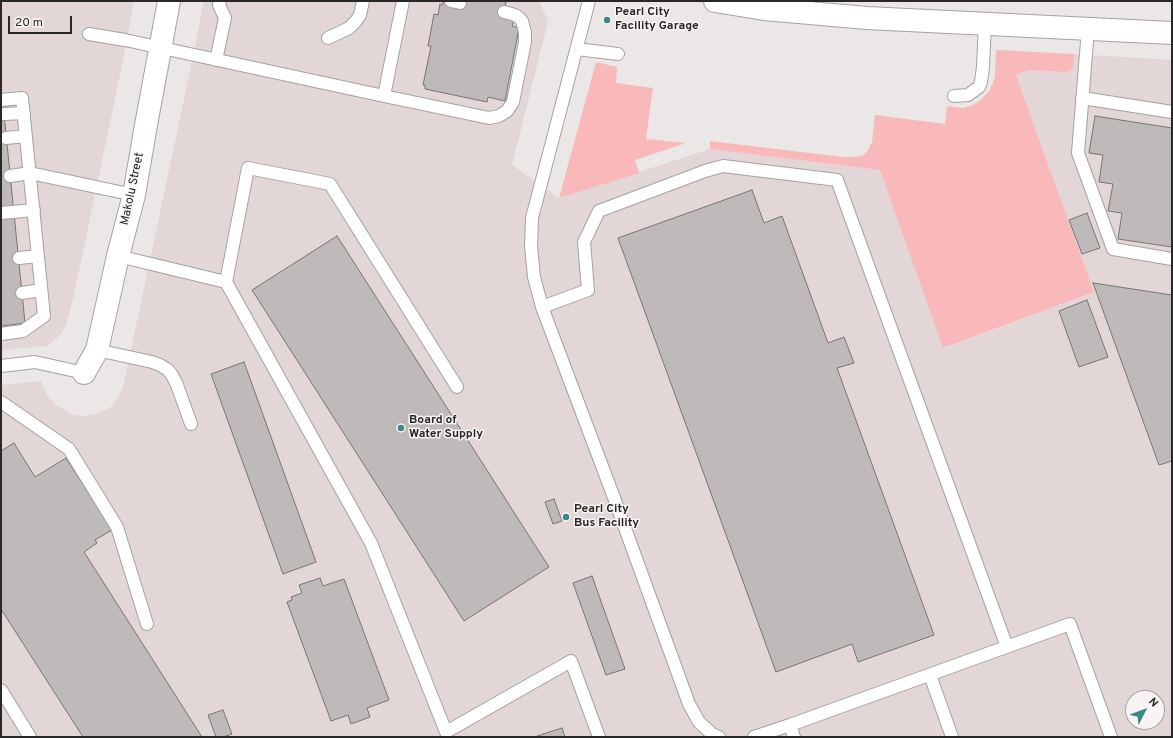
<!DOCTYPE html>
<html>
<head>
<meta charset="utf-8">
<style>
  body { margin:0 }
  #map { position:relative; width:1173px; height:738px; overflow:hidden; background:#ebe7e7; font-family:Overpass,sans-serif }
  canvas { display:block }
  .frame { position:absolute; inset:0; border:2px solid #292727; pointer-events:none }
  .north { position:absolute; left:1125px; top:690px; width:40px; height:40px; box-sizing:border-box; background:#f8f4f4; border:1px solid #a5a2a2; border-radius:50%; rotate:48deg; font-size:11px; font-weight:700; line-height:16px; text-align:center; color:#292727 }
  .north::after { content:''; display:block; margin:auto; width:14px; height:18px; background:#3f8787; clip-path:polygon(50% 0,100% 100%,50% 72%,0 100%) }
  .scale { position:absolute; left:8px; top:16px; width:64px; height:18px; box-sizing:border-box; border:2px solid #292727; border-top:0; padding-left:5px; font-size:12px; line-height:14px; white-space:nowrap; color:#292727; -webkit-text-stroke:3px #f8f4f4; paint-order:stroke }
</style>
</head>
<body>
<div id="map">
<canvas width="1173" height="738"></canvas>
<div class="frame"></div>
<div class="north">N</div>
<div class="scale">20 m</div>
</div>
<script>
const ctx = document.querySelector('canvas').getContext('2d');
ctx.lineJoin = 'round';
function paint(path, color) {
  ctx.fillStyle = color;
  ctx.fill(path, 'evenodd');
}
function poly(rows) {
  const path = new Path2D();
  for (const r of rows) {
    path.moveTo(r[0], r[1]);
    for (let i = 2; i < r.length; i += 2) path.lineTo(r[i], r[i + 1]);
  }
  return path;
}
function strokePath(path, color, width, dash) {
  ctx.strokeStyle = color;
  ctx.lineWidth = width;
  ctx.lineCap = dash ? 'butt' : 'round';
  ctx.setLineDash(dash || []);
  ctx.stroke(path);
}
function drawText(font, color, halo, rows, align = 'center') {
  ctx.font = font + ' Overpass,sans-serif';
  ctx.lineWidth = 3;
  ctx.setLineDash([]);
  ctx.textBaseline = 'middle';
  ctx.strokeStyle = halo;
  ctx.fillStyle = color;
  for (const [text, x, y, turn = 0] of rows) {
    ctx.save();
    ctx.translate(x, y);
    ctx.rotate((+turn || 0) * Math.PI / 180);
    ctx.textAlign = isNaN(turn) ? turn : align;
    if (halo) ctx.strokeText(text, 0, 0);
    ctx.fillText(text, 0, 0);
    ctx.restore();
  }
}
const built = poly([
  [1,1,134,1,121,70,74,295,66,326,61,334,48,346,1,350],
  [204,1,539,1,548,21,512,165,559,198,710,149,880,170,944,348,1094,292,1016,75,1029,70,1065,72,1073,68,1075,54,1172,60,1172,737,1,737,1,385,41,381,44,389,49,398,56,405,73,415,85,416,96,414,104,411,111,407,116,401,120,394,123,387,186,90],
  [1133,698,1157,698,1157,722,1133,722]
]);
const green = poly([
  [996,50,1075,54,1073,68,1069,71,1065,72,1029,70,1016,75,1094,292,943,348,880,170,710,149,710,141,843,157,855,157,862,156,867,152,872,142,875,115,945,124,947,106,963,108,972,105,981,100,989,91,992,85,995,77],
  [596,62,617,67,616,83,653,88,646,139,686,143,635,160,639,173,559,198]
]);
const building = poly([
  [460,1,501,1,506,2,503,14,515,16,512,26,519,28,505,101,488,97,487,102,425,89,425,85,423,85,431,46,428,46,434,14,438,15,440,4,442,5,443,2,459,5,460,1],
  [1,108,3,108,4,114,25,323,1,326,1,108],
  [1095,116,1172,128,1172,247,1118,239,1122,213,1108,211,1113,184,1099,182,1103,155,1089,153,1095,116],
  [752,190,764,223,782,216,828,343,844,337,854,363,837,368,934,635,858,662,852,644,776,672,618,238,752,190],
  [1087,213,1100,248,1082,254,1069,220,1087,213],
  [337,236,549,567,464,621,252,290,337,236],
  [1093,283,1172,295,1172,461,1159,465,1093,283],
  [1087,300,1108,357,1079,367,1059,311,1087,300],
  [244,362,316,562,283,574,211,374,244,362],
  [14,443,35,477,66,458,112,530,95,540,97,543,84,552,202,737,83,737,1,609,1,451,14,443],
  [554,499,562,521,553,524,545,502,554,499],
  [592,576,625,669,606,675,573,583,592,576],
  [320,578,323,586,344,579,389,700,367,708,370,717,351,724,348,715,331,721,287,602,292,600,291,597,302,593,299,585,320,578],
  [223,710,232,734,223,737,216,737,208,715,223,710],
  [562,728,565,737,537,737,537,736,562,728]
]);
const lane = poly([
  [451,1,460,3],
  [589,1,532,218,531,246,534,277,542,307,613,495,689,704,699,722,712,734,719,737],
  [1088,29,1078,153,1113,249,1172,259],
  [89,34,125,40,384,96,403,1],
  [328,38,349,28,356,21,360,15,363,1],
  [577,49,618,54],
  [216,60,225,18,219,5,220,1],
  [384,96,489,118,499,116,507,111,513,102,525,42,525,32,522,21,518,17,515,15,504,12],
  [954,96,968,95,979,87,981,82,983,67,985,24],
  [1082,98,1172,112],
  [1,100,22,98,44,316],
  [4,114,24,113],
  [6,138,26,136],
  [10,176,30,173,134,195],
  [1,213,34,210],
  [118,256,226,282,371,543,446,732,571,661,599,737],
  [19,258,38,256],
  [226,282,248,168,330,184,457,387],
  [22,293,41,290],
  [542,307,588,290,584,242,599,211,705,171,723,166,837,180,1007,647],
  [1,334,23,331,44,316],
  [97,350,152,362,160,365,168,370,172,375,177,385,191,424],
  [1,366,35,362,84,373],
  [1,402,69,449,117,527,147,624],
  [930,675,952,737],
  [1,690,30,737],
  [754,737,790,725],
  [794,737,790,725,1070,624,1111,737]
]);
const street = poly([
  [84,373,97,350,118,256,134,195,146,125,169,1]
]);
const secondary = poly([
  [715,1,764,9,867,18,1172,33]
]);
const markers = [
  [607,20,4,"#3f8787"],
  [401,428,4,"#3f8787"],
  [566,517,4,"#3f8787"]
];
const poiNames = [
  ["Pearl City",615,13],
  ["Facility Garage",615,27],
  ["Board of",409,421],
  ["Water Supply",409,435],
  ["Pearl City",574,510],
  ["Bus Facility",574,524]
];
const streetNames = [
  ["Makolu Street",133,189,-78]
];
paint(built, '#e2d6d6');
paint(green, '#f9b8b9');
paint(building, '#bebaba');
strokePath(building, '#797575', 1);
strokePath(lane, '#a5a2a2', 14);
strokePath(street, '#a5a2a2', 24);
strokePath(secondary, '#a5a2a2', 24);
strokePath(lane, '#fff', 12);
strokePath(street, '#fff', 22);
strokePath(secondary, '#fff', 22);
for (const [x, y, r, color] of markers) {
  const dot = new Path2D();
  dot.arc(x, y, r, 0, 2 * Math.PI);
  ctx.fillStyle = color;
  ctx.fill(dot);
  strokePath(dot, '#f8f4f4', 1.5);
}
drawText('bold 12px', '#292727', '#f8f4f4', poiNames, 'left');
drawText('12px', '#292727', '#f8f4f4', streetNames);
</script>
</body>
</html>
